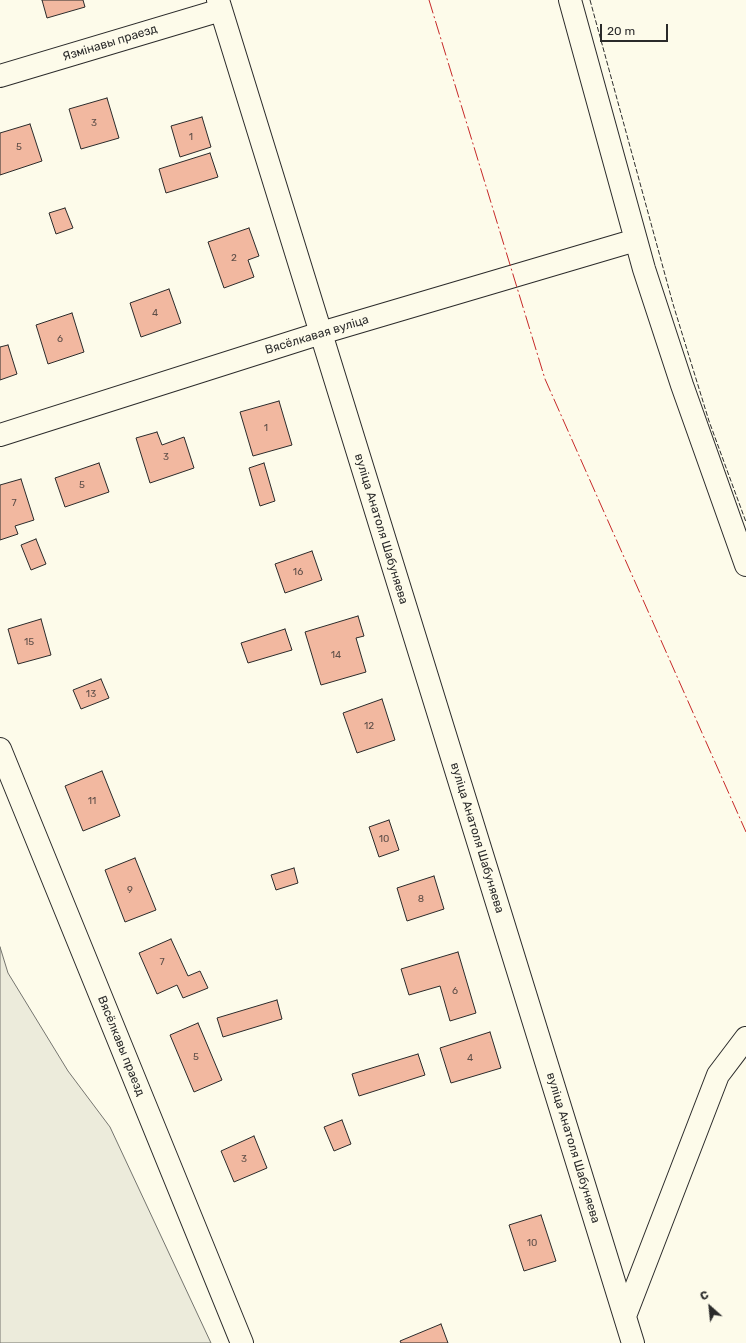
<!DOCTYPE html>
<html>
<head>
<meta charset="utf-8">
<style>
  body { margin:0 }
  #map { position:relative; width:746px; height:1343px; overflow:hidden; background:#fdfbea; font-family:Rubik,sans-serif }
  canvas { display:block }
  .north { position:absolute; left:690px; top:1287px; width:40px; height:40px; -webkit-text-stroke:3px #fdfbea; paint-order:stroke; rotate:333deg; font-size:11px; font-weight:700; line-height:16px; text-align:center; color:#2b2b2b }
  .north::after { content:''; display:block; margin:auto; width:14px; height:18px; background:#2b2b2b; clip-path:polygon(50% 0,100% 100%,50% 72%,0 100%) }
  .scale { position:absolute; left:600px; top:24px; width:68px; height:18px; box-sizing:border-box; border:2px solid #2b2b2b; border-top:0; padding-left:5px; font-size:12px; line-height:14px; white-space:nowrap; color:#2b2b2b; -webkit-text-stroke:3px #fdfbea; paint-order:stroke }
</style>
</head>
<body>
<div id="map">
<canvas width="746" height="1343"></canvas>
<div class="north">С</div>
<div class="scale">20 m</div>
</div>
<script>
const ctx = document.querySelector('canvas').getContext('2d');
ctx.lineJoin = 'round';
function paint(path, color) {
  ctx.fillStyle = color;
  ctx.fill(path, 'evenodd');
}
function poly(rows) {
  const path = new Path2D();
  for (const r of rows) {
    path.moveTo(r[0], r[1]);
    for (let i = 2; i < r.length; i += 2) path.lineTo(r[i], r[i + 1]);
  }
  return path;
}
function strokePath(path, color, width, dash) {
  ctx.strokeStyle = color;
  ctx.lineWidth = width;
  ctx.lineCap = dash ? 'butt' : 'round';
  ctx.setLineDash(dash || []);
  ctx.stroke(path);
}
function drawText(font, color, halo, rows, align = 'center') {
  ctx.font = font + ' Rubik,sans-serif';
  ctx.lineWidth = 3;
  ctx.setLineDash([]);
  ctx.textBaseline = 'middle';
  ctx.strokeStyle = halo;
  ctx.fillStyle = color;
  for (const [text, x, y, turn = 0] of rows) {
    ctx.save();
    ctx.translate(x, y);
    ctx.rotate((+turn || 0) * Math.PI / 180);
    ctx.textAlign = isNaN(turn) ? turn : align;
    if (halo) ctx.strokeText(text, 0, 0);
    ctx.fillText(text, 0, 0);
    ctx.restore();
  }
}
const green = poly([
  [0,947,8,973,68,1071,110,1127,211,1343,0,1343,0,947]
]);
const building = poly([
  [42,0,83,0,85,7,47,18,42,0],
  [107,98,119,138,81,149,69,109,107,98],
  [202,117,211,147,180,157,171,126,202,117],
  [30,124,42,161,0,175,0,133,30,124],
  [210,153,218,177,166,193,159,169,210,153],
  [65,208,73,228,56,234,49,213,65,208],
  [249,228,259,256,248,260,254,277,224,288,208,242,249,228],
  [169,289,181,323,141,337,130,303,169,289],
  [72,313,84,352,48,364,36,325,72,313],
  [8,345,17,374,0,380,0,347,8,345],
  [279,401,292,445,253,456,240,412,279,401],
  [157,432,162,445,184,437,194,468,150,483,136,438,157,432],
  [99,463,109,492,65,507,55,478,99,463],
  [264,463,275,501,260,506,249,468,264,463],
  [21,479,34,520,15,526,18,534,0,540,0,485,21,479],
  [36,539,46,564,31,570,21,545,36,539],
  [312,551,322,580,285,593,275,564,312,551],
  [358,616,364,636,356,638,366,672,321,685,305,632,358,616],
  [41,619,51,655,18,664,8,629,41,619],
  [285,629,292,650,248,663,241,643,285,629],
  [101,679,109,698,81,709,73,690,101,679],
  [382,699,395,740,357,753,343,713,382,699],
  [102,771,120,816,83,831,65,786,102,771],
  [389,820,399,850,379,857,369,827,389,820],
  [135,858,156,910,125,922,105,870,135,858],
  [294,868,298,883,276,890,271,875,294,868],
  [434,876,444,909,407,921,397,888,434,876],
  [171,939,188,976,200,971,208,988,183,998,177,985,157,994,139,953,171,939],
  [458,952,476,1013,450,1021,440,986,409,995,401,969,458,952],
  [277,1000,282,1019,223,1037,217,1018,277,1000],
  [198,1023,222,1080,194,1092,170,1035,198,1023],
  [490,1032,501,1068,451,1083,440,1048,490,1032],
  [418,1054,425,1075,359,1096,352,1074,418,1054],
  [342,1120,351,1144,334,1151,324,1127,342,1120],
  [254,1136,267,1168,234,1182,221,1151,254,1136],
  [541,1215,556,1261,524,1271,509,1225,541,1215],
  [441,1324,448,1343,401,1343,400,1341,441,1324]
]);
const minor = poly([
  [218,0,633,1343],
  [570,0,644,269,682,385,746,565],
  [0,76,221,10],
  [0,435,321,333,636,240],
  [0,749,242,1343],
  [625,1316,718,1075,746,1038]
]);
const fence = poly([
  [590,0,673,304,709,421,746,522]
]);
const power = poly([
  [429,0,545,379,746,832]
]);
const numberNames = [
  ["3",94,123],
  ["1",191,137],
  ["5",19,147],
  ["2",234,258],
  ["4",155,313],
  ["6",60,339],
  ["1",266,428],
  ["3",166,457],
  ["5",82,485],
  ["7",14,503],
  ["16",298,572],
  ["15",29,642],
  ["14",336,655],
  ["13",91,694],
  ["12",369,726],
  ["11",92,801],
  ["10",384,839],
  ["9",130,890],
  ["8",421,899],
  ["7",162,962],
  ["6",455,991],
  ["5",196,1057],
  ["4",470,1058],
  ["3",244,1159],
  ["10",532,1243]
];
const streetNames = [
  ["Язмінавы праезд",110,43,-17],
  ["Вясёлкавая вуліца",317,335,-17],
  ["вуліца Анатоля Шабуняева",381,529,73],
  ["вуліца Анатоля Шабуняева",477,838,73],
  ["Вясёлкавы праезд",121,1046,68],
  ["вуліца Анатоля Шабуняева",573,1148,73]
];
paint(green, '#ecebdb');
strokePath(green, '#74746e', 1);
paint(building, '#f2b8a0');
strokePath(building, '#2b2b2b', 1);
strokePath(minor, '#2b2b2b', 24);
strokePath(minor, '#fdfbea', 22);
strokePath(fence, '#2b2b2b', 1, [5, 2]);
strokePath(power, '#c62828', 1, [14, 3, 2, 3]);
drawText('10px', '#5d4e48', null, numberNames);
drawText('12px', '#2b2b2b', '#fdfbea', streetNames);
</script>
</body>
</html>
